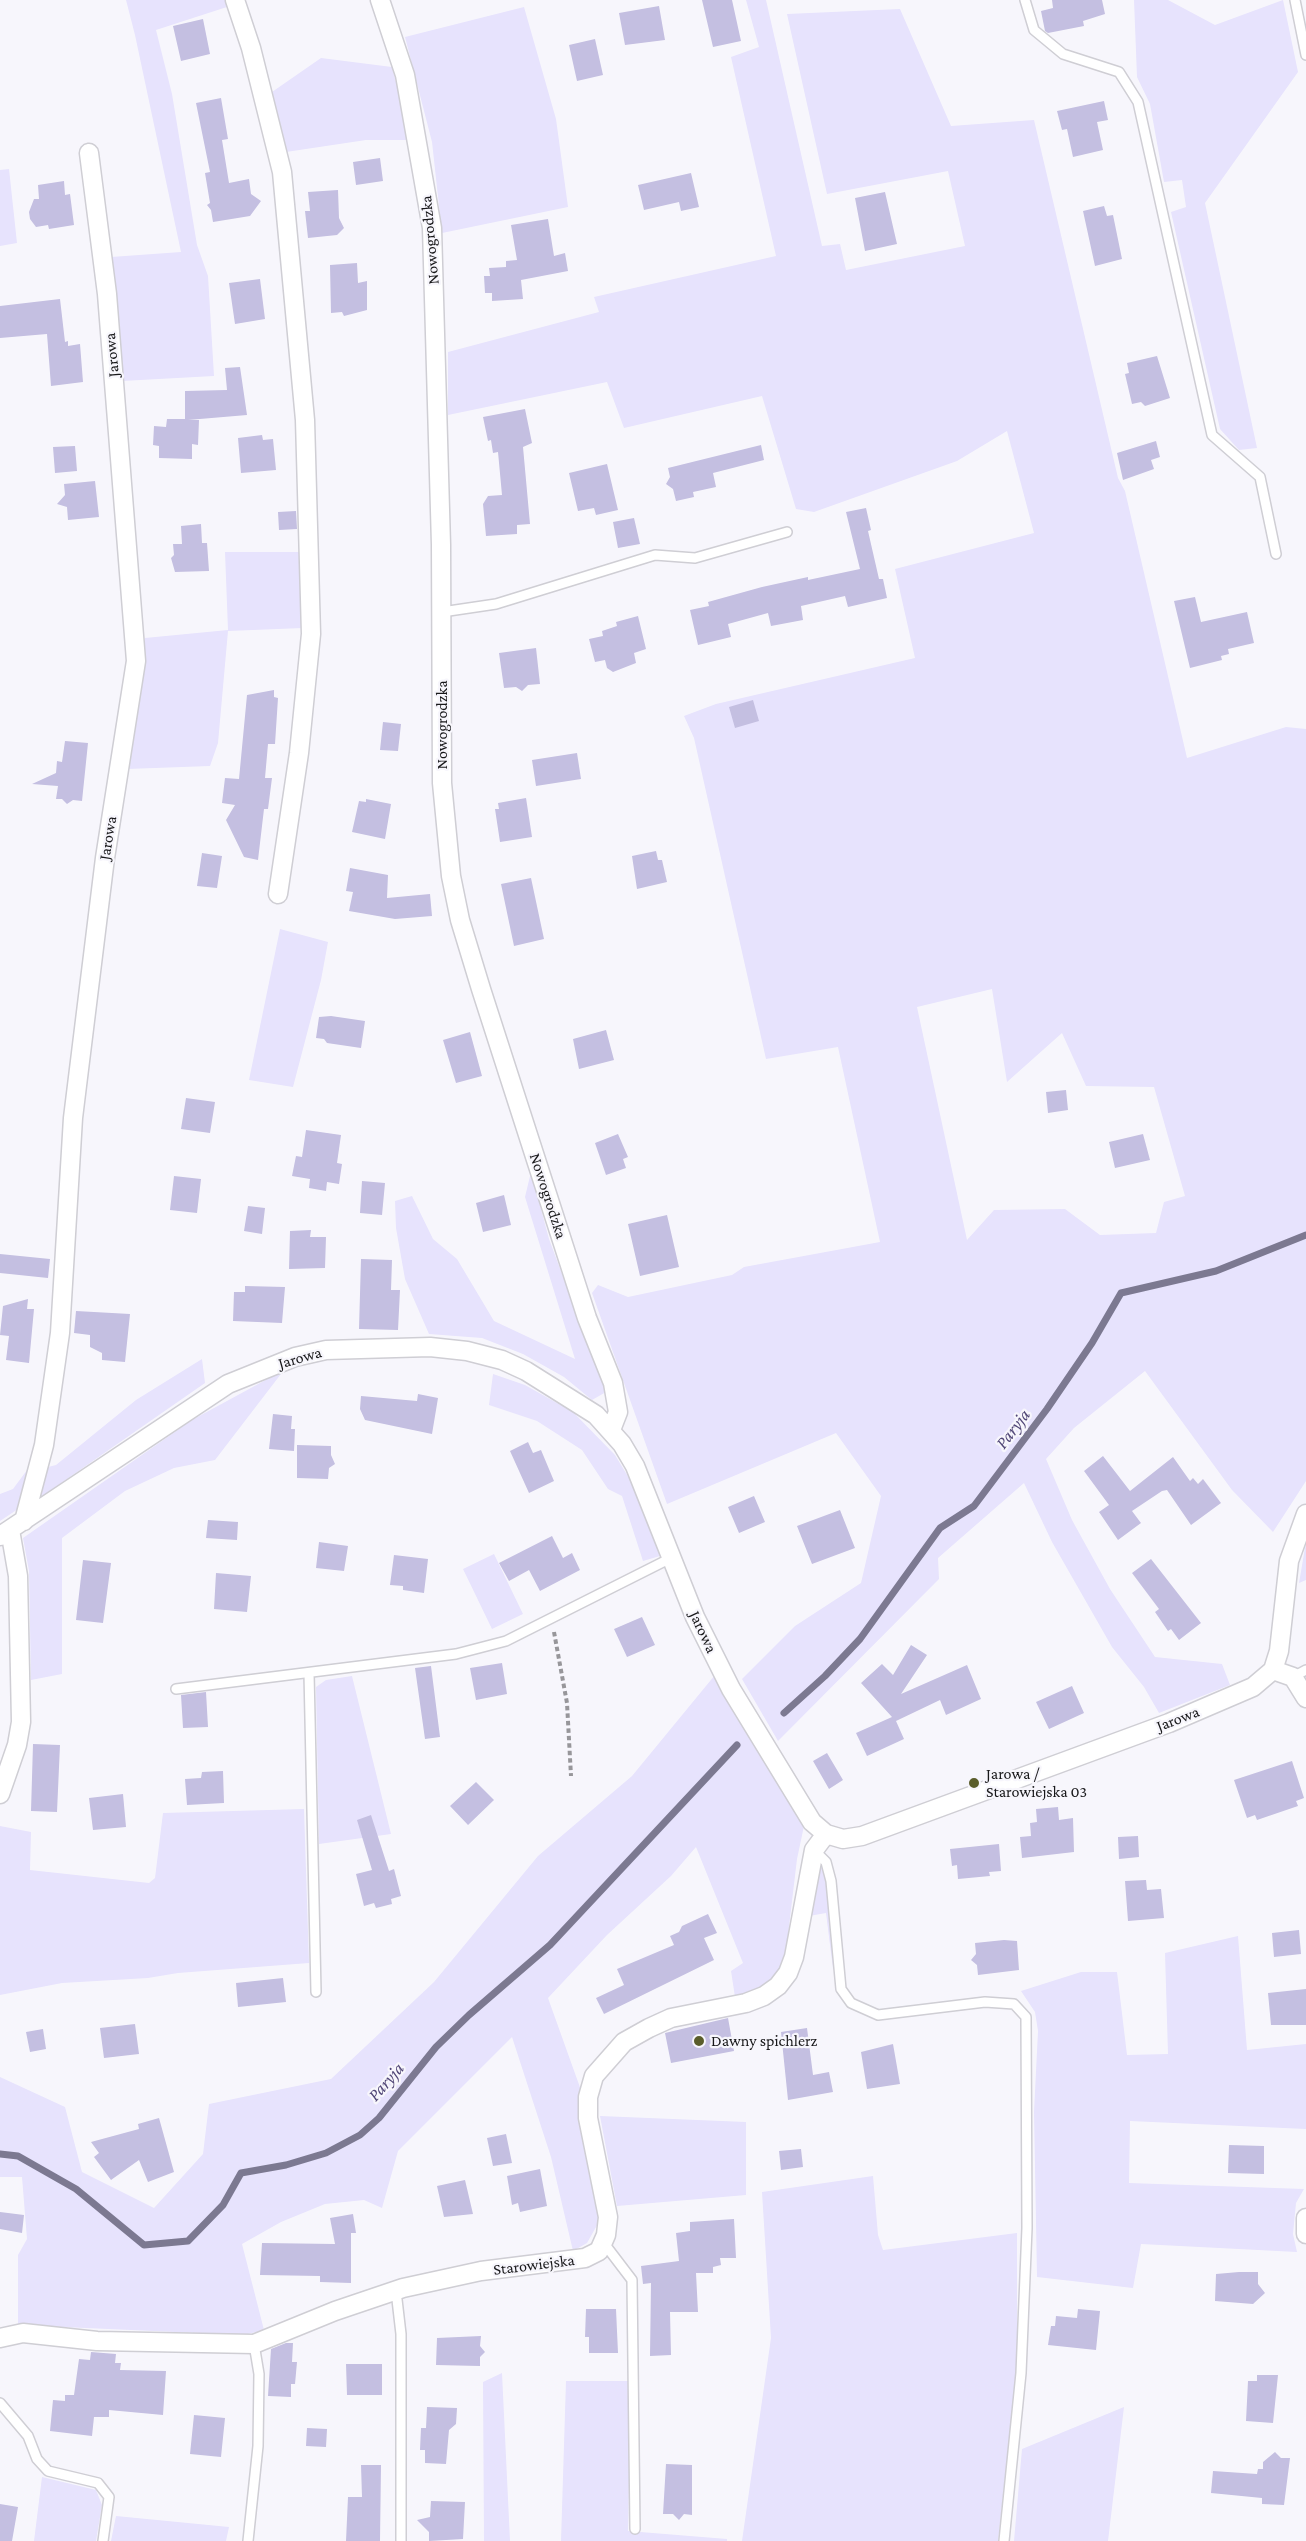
<!DOCTYPE html>
<html>
<head>
<meta charset="utf-8">
<style>
  body { margin:0 }
  canvas { display:block; background:#f7f6fc }
</style>
</head>
<body>
<canvas width="1306" height="2541"></canvas>
<script>
const ctx = document.querySelector('canvas').getContext('2d');
ctx.lineJoin = 'round';
function paint(path, color) {
  ctx.fillStyle = color;
  ctx.fill(path, 'evenodd');
}
function poly(rows) {
  const path = new Path2D();
  for (const r of rows) {
    path.moveTo(r[0], r[1]);
    for (let i = 2; i < r.length; i += 2) path.lineTo(r[i], r[i + 1]);
  }
  return path;
}
function strokePath(path, color, width, dash) {
  ctx.strokeStyle = color;
  ctx.lineWidth = width;
  ctx.lineCap = dash ? 'butt' : 'round';
  ctx.setLineDash(dash || []);
  ctx.stroke(path);
}
function drawText(font, color, halo, rows, align = 'center') {
  ctx.font = font + ' "Crimson Pro",serif';
  ctx.lineWidth = 4.5;
  ctx.setLineDash([]);
  ctx.textBaseline = 'middle';
  ctx.strokeStyle = halo;
  ctx.fillStyle = color;
  for (const [text, x, y, turn = 0] of rows) {
    ctx.save();
    ctx.translate(x, y);
    ctx.rotate((+turn || 0) * Math.PI / 180);
    ctx.textAlign = isNaN(turn) ? turn : align;
    if (halo) ctx.strokeText(text, 0, 0);
    ctx.fillText(text, 0, 0);
    ctx.restore();
  }
}
const green = poly([
  [126,0,228,0,230,6,156,30,172,94,197,245,208,276,214,376,122,381,111,257,181,252,135,35],
  [746,0,766,0,822,246,840,244,846,270,965,246,948,171,827,194,787,14,900,9,951,126,1034,120,1118,478,1125,491,1187,758,1286,727,1306,729,1306,1481,1273,1532,1232,1490,1145,1371,1074,1428,1046,1459,1072,1520,1110,1589,1155,1657,1222,1664,1230,1685,1159,1713,1144,1687,1112,1647,1052,1542,1024,1483,938,1558,939,1579,778,1741,742,1679,795,1626,861,1583,881,1496,836,1433,667,1504,592,1293,598,1285,628,1297,732,1275,744,1267,880,1242,838,1047,766,1059,694,738,684,716,716,704,915,658,895,569,1034,533,1007,431,957,461,814,512,796,509,762,396,624,428,607,382,448,415,448,352,599,312,594,297,776,256,731,57,759,47],
  [992,989,1007,1082,1062,1033,1086,1086,1154,1087,1185,1196,1164,1202,1156,1233,1100,1235,1065,1209,994,1210,967,1240,917,1007],
  [1134,0,1168,0,1215,25,1283,0,1298,72,1205,203,1257,448,1239,450,1220,429,1171,212,1186,207,1182,180,1164,182,1150,104,1137,77],
  [524,7,556,119,568,207,442,233,432,142,405,37],
  [321,58,392,67,411,140,366,140,286,152,272,92],
  [9,169,17,243,0,246,0,170],
  [225,552,299,552,303,628,228,631,218,743,210,766,127,769,145,638,228,630],
  [280,929,328,942,321,980,293,1087,249,1080],
  [531,1172,549,1239,606,1392,592,1400,564,1377,523,1354,482,1338,429,1334,405,1279,396,1228,395,1201,412,1196,433,1239,457,1259,494,1321,575,1359,525,1197],
  [202,1359,205,1383,41,1497,48,1467,56,1465,136,1400],
  [284,1370,215,1460,174,1468,125,1491,62,1538,62,1674,31,1680,29,1571,23,1538,192,1420],
  [493,1374,525,1385,573,1412,615,1455,635,1488,660,1556,643,1561,622,1496,608,1489,582,1450,537,1421,489,1405],
  [30,1466,21,1507,0,1521,0,1494,13,1489],
  [1306,1545,1306,1580,1299,1583,1305,1548],
  [494,1554,523,1614,492,1629,463,1569],
  [715,1675,804,1826,797,1859,785,1960,769,1983,735,1997,731,1971,743,1963,696,1847,671,1876,607,1935,548,1998,582,2093,600,2220,587,2243,573,2251,551,2157,512,2037,398,2151,382,2208,364,2200,325,2204,281,2222,242,2244,264,2330,244,2335,18,2325,18,2255,27,2239,22,2177,0,2177,0,2077,65,2107,82,2172,154,2208,203,2154,209,2104,331,2079,434,1982,538,1856,632,1776],
  [352,1676,391,1834,319,1844,316,1687,326,1680],
  [304,1809,309,1963,178,1973,148,1978,62,1983,0,1995,0,1826,31,1832,30,1870,149,1883,155,1878,163,1813],
  [819,1864,823,1869,831,1907,833,1969,826,1913,809,1916],
  [1238,1936,1247,2050,1306,2044,1306,2129,1130,2121,1129,2183,1304,2189,1296,2203,1293,2234,1297,2252,1141,2244,1133,2288,1037,2277,1034,2112,1038,2031,1035,2012,1021,1991,1081,1972,1117,1972,1127,2055,1168,2054,1165,1953],
  [600,2116,746,2122,746,2195,617,2206],
  [873,2176,878,2235,883,2250,1017,2233,1017,2367,998,2541,742,2541,771,2338,762,2192],
  [502,2373,510,2541,484,2541,483,2382],
  [566,2381,631,2381,628,2531,727,2539,727,2541,561,2541],
  [1124,2407,1108,2541,1014,2541,1022,2449],
  [42,2477,96,2490,102,2505,96,2541,34,2541],
  [116,2516,229,2527,226,2541,111,2541]
]);
const stream = poly([
  [784,1713,825,1676,860,1639,940,1528,974,1506,1047,1409,1092,1343,1121,1293,1216,1271,1306,1235],
  [0,2154,18,2156,76,2189,144,2245,188,2241,223,2205,241,2173,286,2165,326,2153,360,2135,379,2118,436,2047,469,2015,550,1945,737,1745]
]);
const building = poly([
  [702,0,732,0,741,41,713,47],
  [1052,0,1102,0,1105,14,1083,21,1084,26,1048,33,1045,31,1041,11,1053,8],
  [659,6,665,40,625,45,619,13],
  [203,19,210,54,181,61,173,26],
  [595,39,603,75,577,81,569,45],
  [221,98,228,139,222,140,229,183,249,179,251,194,261,201,250,216,213,222,211,210,207,205,210,203,205,173,210,172,196,103],
  [1104,101,1108,120,1097,122,1103,150,1073,157,1067,129,1062,130,1057,111],
  [380,158,383,181,356,185,353,162],
  [691,173,699,207,681,211,679,202,644,210,638,185],
  [64,181,65,195,70,194,74,225,49,229,48,225,36,227,30,219,29,212,34,199,39,199,38,185],
  [338,190,339,218,344,228,337,235,308,238,305,211,310,211,308,192],
  [885,192,897,244,865,251,855,198],
  [1104,206,1107,216,1113,215,1122,259,1095,266,1083,211],
  [548,219,554,256,565,253,568,271,521,280,523,299,492,301,492,293,485,293,484,276,490,276,489,268,506,267,506,261,517,260,511,225],
  [357,263,358,283,367,281,367,310,344,316,342,312,331,313,330,265],
  [260,279,265,319,235,324,229,283],
  [60,299,65,342,68,341,68,346,80,344,83,382,51,386,47,334,0,338,0,306],
  [1157,356,1170,398,1145,406,1141,402,1132,404,1125,374,1129,373,1127,363],
  [240,367,247,415,188,420,199,420,198,445,192,444,192,459,159,458,159,446,153,445,154,426,166,427,167,419,185,419,185,391,227,390,225,368],
  [525,409,532,443,523,447,530,524,517,525,517,534,486,536,483,504,488,496,502,495,498,452,493,453,491,440,488,441,483,417],
  [262,435,263,440,273,439,276,470,241,473,238,438],
  [1156,441,1160,457,1151,460,1154,469,1123,480,1117,453],
  [761,445,764,460,713,473,716,487,693,492,694,497,676,501,673,489,666,484,670,477,668,468],
  [75,446,77,471,55,473,53,447],
  [607,464,618,510,596,515,594,508,578,511,569,473],
  [95,481,99,517,68,520,67,507,57,504,65,495,64,484],
  [866,508,871,530,868,531,879,579,883,579,887,598,848,607,845,596,801,606,803,620,771,626,768,613,728,624,731,637,698,645,690,610,709,606,708,602,762,587,808,577,808,580,860,569,846,512],
  [296,511,297,529,279,530,278,512],
  [634,518,640,544,618,548,613,522],
  [201,524,202,543,207,543,209,571,175,572,171,558,174,555,173,544,182,544,181,526],
  [1195,597,1201,622,1247,612,1254,643,1228,649,1229,654,1221,656,1222,660,1190,668,1174,601],
  [638,616,646,649,634,653,636,663,613,672,607,668,605,660,595,662,589,639,603,636,602,631,617,626,616,622],
  [536,648,540,684,528,685,522,691,516,687,504,688,499,653],
  [274,690,274,697,278,698,275,744,268,744,265,778,272,778,268,809,264,809,258,860,244,857,226,820,235,805,222,803,225,778,239,779,247,695],
  [753,700,759,721,735,728,729,707],
  [383,722,401,724,398,751,380,750],
  [65,741,88,743,82,801,73,800,67,804,62,799,56,799,58,786,32,784,56,773,57,761,62,762],
  [577,753,581,779,536,786,532,760],
  [526,798,532,837,500,842,495,809,499,809,498,803],
  [366,799,391,804,385,839,352,832,359,801,366,802],
  [656,851,658,860,662,860,667,882,637,889,632,856],
  [202,853,222,856,217,888,197,886],
  [350,868,388,875,387,898,430,894,432,916,395,919,349,911,353,892,346,891],
  [531,878,544,939,514,946,501,884],
  [331,1016,365,1021,361,1048,327,1043,324,1039,316,1038,319,1017],
  [606,1030,614,1060,579,1069,573,1039],
  [470,1032,482,1076,456,1083,443,1040],
  [1066,1090,1068,1110,1048,1113,1046,1092],
  [186,1098,215,1102,210,1133,181,1129],
  [306,1130,341,1135,337,1163,342,1164,339,1184,327,1182,326,1191,309,1188,310,1179,292,1176,296,1156,302,1157],
  [618,1134,628,1157,623,1159,626,1168,606,1175,595,1143],
  [1143,1134,1150,1160,1115,1168,1109,1142],
  [174,1176,201,1179,197,1213,170,1210],
  [362,1181,385,1183,382,1215,360,1213],
  [504,1195,511,1225,483,1232,476,1203],
  [248,1206,265,1208,262,1234,244,1231],
  [667,1215,679,1267,640,1276,628,1224],
  [311,1230,310,1237,326,1237,325,1268,289,1269,290,1231],
  [0,1254,50,1259,48,1278,0,1273],
  [361,1259,392,1260,391,1290,400,1290,398,1330,359,1329],
  [245,1286,285,1287,282,1323,233,1321,234,1292,245,1292],
  [28,1299,27,1309,34,1309,29,1363,6,1360,9,1336,0,1335,3,1306],
  [76,1311,130,1314,125,1362,102,1360,102,1353,90,1347,90,1335,74,1333],
  [418,1394,438,1398,432,1434,365,1420,360,1409,361,1396,417,1401],
  [273,1414,292,1416,291,1429,295,1429,294,1451,269,1449],
  [528,1442,533,1453,541,1450,554,1481,529,1493,510,1451],
  [297,1445,331,1446,331,1455,335,1464,329,1468,328,1479,297,1478],
  [1103,1456,1130,1491,1173,1457,1190,1481,1193,1478,1198,1484,1203,1479,1221,1503,1191,1525,1167,1490,1162,1491,1132,1511,1141,1523,1118,1540,1099,1512,1109,1505,1084,1471],
  [754,1496,765,1522,739,1533,728,1507],
  [840,1510,855,1548,812,1564,797,1526],
  [208,1520,238,1522,237,1540,206,1538],
  [552,1536,563,1558,572,1553,580,1570,540,1591,529,1570,509,1581,499,1563],
  [319,1542,348,1546,344,1571,316,1568],
  [394,1555,428,1559,424,1593,403,1590,403,1586,390,1585],
  [1151,1559,1201,1623,1179,1640,1171,1629,1168,1631,1155,1612,1159,1609,1132,1573],
  [83,1560,111,1563,103,1623,76,1620],
  [216,1573,251,1576,247,1612,214,1609],
  [642,1617,655,1645,627,1657,614,1629],
  [911,1645,927,1655,901,1694,967,1665,981,1699,946,1715,940,1700,896,1721,904,1739,867,1756,856,1733,892,1717,861,1683,882,1664,893,1675],
  [502,1663,507,1694,476,1700,470,1668],
  [431,1666,440,1737,425,1739,415,1668],
  [1072,1686,1084,1713,1049,1729,1036,1702],
  [206,1692,208,1727,183,1728,181,1695],
  [33,1744,60,1745,57,1812,31,1811],
  [827,1753,843,1780,829,1789,813,1761],
  [1292,1761,1304,1798,1296,1801,1298,1806,1257,1820,1255,1815,1247,1818,1234,1780],
  [223,1771,224,1803,187,1805,185,1779,201,1778,202,1772],
  [476,1782,494,1800,468,1825,450,1806],
  [123,1794,126,1827,93,1830,89,1798],
  [1058,1807,1059,1820,1073,1818,1074,1852,1022,1858,1020,1837,1031,1836,1030,1823,1037,1822,1036,1809],
  [371,1815,389,1871,394,1869,401,1896,391,1899,392,1904,376,1908,374,1903,364,1906,356,1874,372,1870,357,1820],
  [1138,1836,1139,1857,1119,1859,1118,1837],
  [999,1844,1001,1871,989,1872,990,1876,958,1879,957,1865,952,1866,950,1849],
  [1146,1880,1147,1890,1161,1889,1164,1918,1128,1921,1125,1881],
  [708,1914,717,1933,704,1938,714,1960,604,2014,596,1998,624,1985,617,1969,674,1945,670,1936,679,1932,682,1926],
  [1299,1930,1301,1954,1274,1957,1272,1933],
  [1004,1940,1017,1941,1019,1970,978,1975,977,1965,971,1960,976,1954,975,1943],
  [283,1978,286,2002,238,2007,236,1983],
  [1306,1989,1306,2025,1271,2025,1268,1993],
  [728,2018,734,2051,671,2063,665,2033],
  [135,2024,139,2054,104,2058,100,2028],
  [807,2028,813,2075,829,2072,833,2092,788,2100,781,2032],
  [43,2029,46,2049,30,2052,26,2032],
  [893,2044,900,2084,867,2089,861,2052],
  [159,2118,174,2172,148,2182,139,2160,111,2180,94,2157,99,2153,91,2142,139,2129,138,2124],
  [506,2134,512,2163,493,2166,487,2138],
  [1229,2145,1264,2146,1264,2174,1228,2173],
  [801,2149,803,2167,781,2170,779,2151],
  [540,2169,547,2206,520,2212,518,2203,512,2205,507,2176],
  [465,2180,473,2214,444,2217,437,2186],
  [0,2212,24,2215,22,2233,0,2229],
  [353,2214,356,2233,351,2233,351,2283,320,2282,320,2276,260,2275,262,2243,335,2244,330,2218],
  [734,2219,736,2258,720,2258,721,2265,713,2267,713,2273,696,2273,698,2312,670,2312,671,2355,650,2356,651,2283,643,2284,641,2266,679,2261,676,2233,690,2231,690,2222],
  [1239,2272,1258,2272,1258,2284,1265,2293,1253,2304,1215,2301,1216,2274],
  [586,2309,616,2309,618,2353,589,2353,589,2337,585,2337],
  [1078,2309,1100,2311,1096,2350,1048,2345,1051,2326,1055,2326,1056,2316,1077,2318],
  [481,2336,480,2346,485,2352,480,2357,480,2366,436,2365,437,2338],
  [286,2343,293,2343,292,2362,297,2362,295,2384,291,2384,291,2397,268,2396,271,2349],
  [91,2352,116,2354,115,2363,121,2363,120,2370,166,2371,163,2415,109,2410,109,2417,94,2417,92,2436,50,2431,53,2400,65,2401,65,2395,74,2395,79,2359,90,2360],
  [346,2364,382,2364,382,2395,347,2395],
  [1257,2375,1278,2375,1273,2423,1246,2421,1248,2381,1257,2381],
  [427,2407,457,2408,456,2424,449,2430,446,2464,425,2463,425,2450,420,2450,421,2428,426,2428],
  [194,2415,225,2418,221,2457,190,2454],
  [307,2428,327,2429,326,2447,306,2446],
  [1275,2452,1281,2458,1290,2458,1284,2505,1262,2504,1262,2498,1211,2493,1213,2471,1257,2474,1258,2469,1263,2469,1263,2462],
  [666,2464,692,2465,692,2515,684,2514,679,2520,673,2514,663,2514],
  [361,2465,381,2465,380,2541,346,2541,348,2497,362,2497],
  [431,2501,465,2502,463,2539,429,2541,429,2532,417,2520,430,2517],
  [0,2504,18,2507,12,2541,0,2541]
]);
const path = poly([
  [554,1632,567,1703,571,1776]
]);
const lane = poly([
  [1025,0,1034,30,1063,54,1119,72,1138,102,1212,435,1260,477,1276,554],
  [1295,0,1306,55],
  [442,612,496,604,655,555,695,558,787,532],
  [309,1673,316,1992],
  [1293,1677,1306,1670],
  [176,1689,456,1654,506,1641,671,1558],
  [814,1850,826,1862,831,1881,841,1989,851,2003,878,2015,985,2002,1014,2004,1026,2017,1027,2228,1021,2373,1004,2541],
  [603,2242,632,2280,635,2529],
  [396,2291,401,2334,401,2541],
  [0,2403,28,2436,37,2459,48,2471,98,2483,109,2497,103,2541],
  [248,2541,258,2446,259,2374,254,2344]
]);
const street = poly([
  [235,0,251,48,282,172,305,420,311,634,299,753,278,894],
  [380,0,405,75,432,228,441,545,442,783,451,876,460,920,481,989,587,1318,613,1383,618,1412,611,1430],
  [24,1521,44,1445,60,1333,73,1118,105,858,136,661,107,294,89,153],
  [0,1536,228,1384,295,1357,326,1350,430,1347,467,1351,502,1360,526,1371,596,1415,622,1444,635,1466,695,1617,731,1689,812,1822,826,1834,843,1839,862,1836,1169,1723,1253,1687,1273,1670,1279,1651,1289,1561,1306,1514],
  [1273,1670,1293,1677,1306,1698],
  [0,1794,17,1745,21,1722,18,1576,10,1530],
  [1306,2218,1306,2234],
  [0,2338,23,2333,97,2341,254,2344,335,2311,403,2288,481,2271,585,2258,599,2251,606,2235,608,2217,588,2118,588,2097,594,2076,624,2042,649,2028,671,2018,746,2003,764,1996,778,1986,788,1973,794,1957,814,1850,826,1834]
]);
const markers = [
  [974,1783,6,"#5a5d2b"],
  [699,2041,6,"#5a5d2b"]
];
const streetNames = [
  ["Nowogrodzka",430,240,-95],
  ["Jarowa",112,355,-95],
  ["Nowogrodzka",442,725,-90],
  ["Jarowa",108,838,-81],
  ["Nowogrodzka",548,1196,72],
  ["Jarowa",300,1358,-16],
  ["Jarowa",703,1632,65],
  ["Jarowa",1178,1719,-21],
  ["Starowiejska",534,2265,-7]
];
const poiNames = [
  ["Jarowa /",986,1774],
  ["Starowiejska 03",986,1792],
  ["Dawny spichlerz",711,2041]
];
const waterNames = [
  ["Paryja",1013,1429,-53],
  ["Paryja",386,2082,-49]
];
paint(green, '#e7e3fd');
strokePath(stream, '#7c7991', 7);
paint(building, '#c4bfe1');
strokePath(lane, '#cfced4', 12);
strokePath(street, '#cfced4', 21);
strokePath(path, '#97969a', 4, [4.5, 3]);
strokePath(lane, '#fff', 9);
strokePath(street, '#fff', 18);
for (const [x, y, r, color] of markers) {
  const dot = new Path2D();
  dot.arc(x, y, r, 0, 2 * Math.PI);
  ctx.fillStyle = color;
  ctx.fill(dot);
  strokePath(dot, '#f7f6fc', 2);
}
drawText('16px', '#18181a', '#f7f6fc', streetNames);
drawText('16px', '#18181a', '#f7f6fc', poiNames, 'left');
drawText('italic 18px', '#514777', '#f7f6fc', waterNames);
</script>
</body>
</html>
